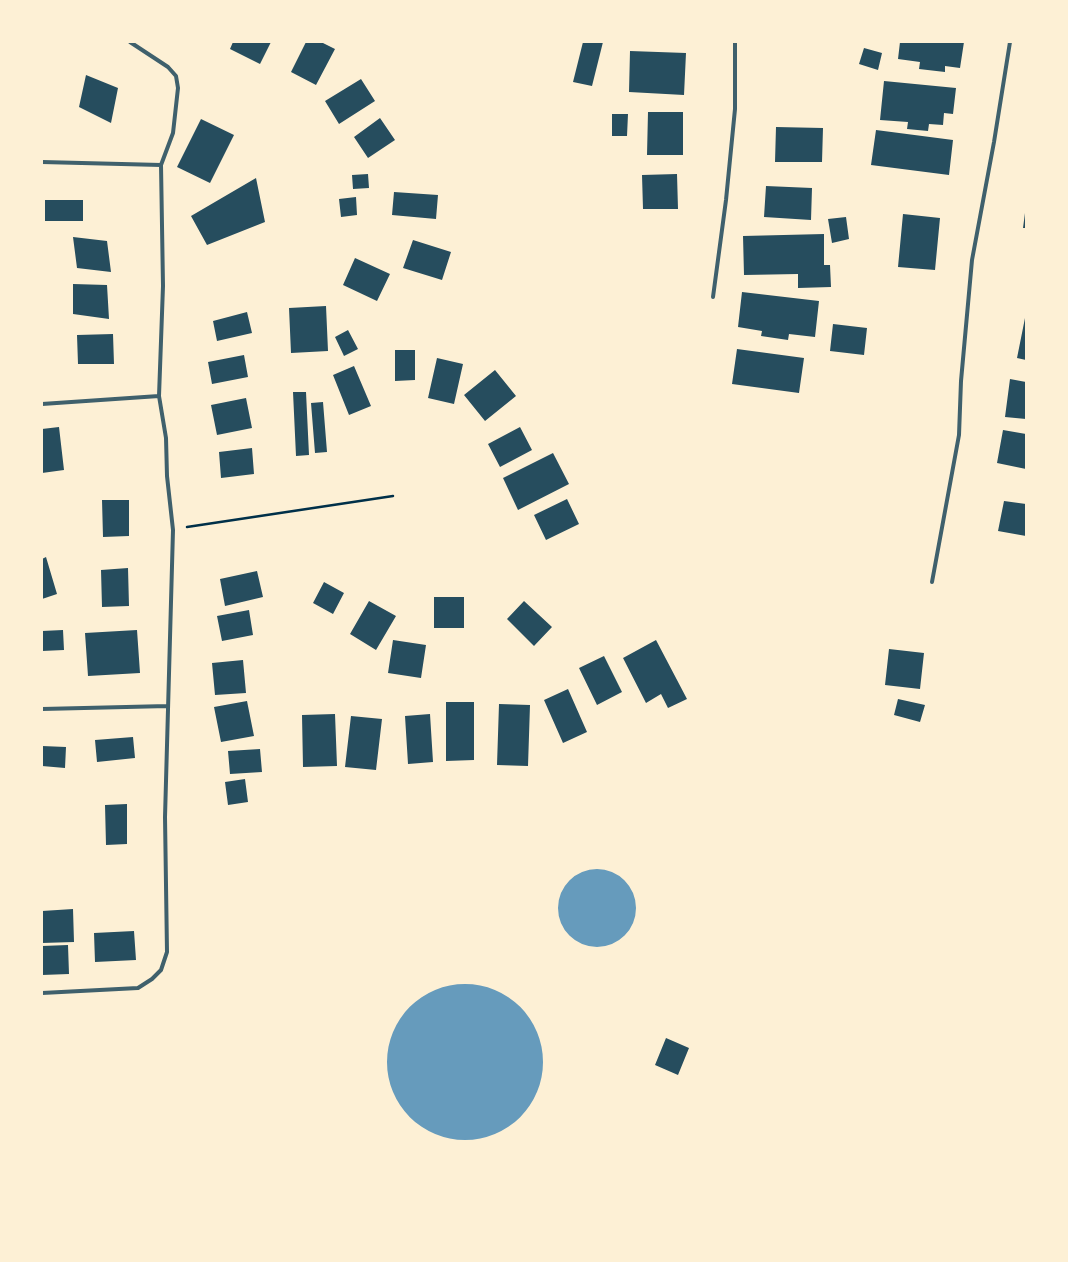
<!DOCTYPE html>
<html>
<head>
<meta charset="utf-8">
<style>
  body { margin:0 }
  #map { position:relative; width:1068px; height:1262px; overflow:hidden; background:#fdf0d5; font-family:"Fira Sans Condensed",sans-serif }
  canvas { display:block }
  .frame { position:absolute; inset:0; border:43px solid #fdf0d5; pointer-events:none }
</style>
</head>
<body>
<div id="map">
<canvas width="1068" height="1262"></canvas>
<div class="frame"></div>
</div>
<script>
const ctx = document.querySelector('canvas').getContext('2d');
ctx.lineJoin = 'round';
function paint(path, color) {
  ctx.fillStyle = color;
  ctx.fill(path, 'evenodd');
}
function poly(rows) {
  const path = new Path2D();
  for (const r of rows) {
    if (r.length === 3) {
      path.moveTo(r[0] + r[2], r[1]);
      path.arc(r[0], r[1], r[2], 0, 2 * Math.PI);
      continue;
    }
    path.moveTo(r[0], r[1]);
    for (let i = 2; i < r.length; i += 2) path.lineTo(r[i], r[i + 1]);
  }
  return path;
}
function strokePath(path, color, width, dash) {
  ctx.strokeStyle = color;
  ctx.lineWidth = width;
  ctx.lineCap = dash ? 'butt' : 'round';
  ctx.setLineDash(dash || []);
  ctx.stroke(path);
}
const water = poly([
  [597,908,39],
  [465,1062,78]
]);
const building = poly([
  [233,42,271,42,260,64,230,49],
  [306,42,321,42,335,49,316,85,291,72],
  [583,42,603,42,592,86,573,82],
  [900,42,964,42,960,68,945,66,945,72,919,69,920,62,898,59],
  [864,48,882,53,878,70,859,64],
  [630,51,686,53,684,95,629,92],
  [86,75,118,88,111,123,79,107],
  [361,79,375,101,339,124,325,101],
  [884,81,956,88,953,114,944,113,943,125,929,124,928,131,907,129,908,122,880,120],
  [648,112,683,112,683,155,647,155],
  [612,114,628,114,627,136,612,136],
  [380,118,395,140,368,158,354,137],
  [201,119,234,135,210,183,177,167],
  [776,127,823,128,822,162,775,162],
  [876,130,953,140,949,175,871,165],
  [368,174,369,188,353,189,352,175],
  [677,174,678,209,643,209,642,175],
  [256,178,265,222,207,245,191,216],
  [766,186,812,188,811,220,764,217],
  [394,192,438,195,436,219,392,215],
  [356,197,357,215,341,217,339,199],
  [45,200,83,200,83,221,45,221],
  [1025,213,1026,213,1026,228,1023,228],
  [903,214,940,218,935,270,898,267],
  [846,217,849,239,832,243,828,219],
  [824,234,824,265,830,265,831,287,798,288,798,274,744,275,743,236],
  [73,237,107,241,111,272,77,268],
  [413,240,451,252,442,280,403,268],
  [355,258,390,274,377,301,343,285],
  [73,284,107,285,109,319,73,314],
  [742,292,819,301,815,337,789,334,788,340,761,336,762,331,738,327],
  [326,306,328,351,291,353,289,308],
  [247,312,252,333,217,341,213,321],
  [1025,318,1026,318,1026,360,1017,358],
  [833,324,867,328,864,355,830,351],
  [348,330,358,349,344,356,335,337],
  [113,334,114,364,78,364,77,335],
  [737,349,804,358,799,393,732,384],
  [395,350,415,350,415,380,395,381],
  [244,355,248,377,212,384,208,362],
  [437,358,463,364,454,404,428,398],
  [354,366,371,406,349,415,333,375],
  [495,370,516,396,485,421,464,395],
  [1010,379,1026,382,1026,419,1005,417],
  [293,392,306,392,309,455,296,456],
  [246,398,252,428,217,435,211,405],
  [323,402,327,452,315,453,311,403],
  [59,427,64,470,42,473,42,429],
  [520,427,532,450,500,467,488,444],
  [1003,430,1026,434,1026,469,997,463],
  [252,448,254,474,221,478,219,452],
  [553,453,569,484,518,510,503,478],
  [567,499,579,524,546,540,534,515],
  [102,500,129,500,129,536,103,537],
  [1004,501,1026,504,1026,536,998,531],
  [46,557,57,594,42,599,42,559],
  [128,568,129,606,102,607,101,570],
  [257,571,263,597,225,606,220,579],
  [324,582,344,593,333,614,313,603],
  [434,597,464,597,464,628,434,628],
  [369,601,396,616,376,650,350,634],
  [524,601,552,627,534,646,507,619],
  [249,610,253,635,222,641,217,616],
  [63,630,64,650,42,651,42,631],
  [137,630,140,673,88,676,85,633],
  [393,640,426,645,421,678,388,673],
  [656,640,687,699,668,708,661,694,646,703,623,658],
  [889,649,924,653,920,689,885,685],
  [604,656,622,692,597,705,579,668],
  [243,660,246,693,215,695,212,663],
  [568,689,587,732,563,743,544,700],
  [898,699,925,705,920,722,894,715],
  [247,701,254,736,221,742,214,707],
  [446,702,474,702,474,760,446,761],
  [499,704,530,705,528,766,497,765],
  [335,714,337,766,303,767,302,715],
  [430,714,433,762,408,764,405,716],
  [351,716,382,719,376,770,345,767],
  [133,737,135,758,97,762,95,740],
  [42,746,66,747,65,768,42,766],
  [260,749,262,772,230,774,228,751],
  [245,779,248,802,228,805,225,782],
  [127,804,127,844,106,845,105,805],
  [73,909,74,942,42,943,42,911],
  [134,931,136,960,95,962,94,933],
  [68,945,69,974,42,975,42,946],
  [666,1038,689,1048,678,1075,655,1065]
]);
const path = poly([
  [187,527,393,496]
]);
const minor = poly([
  [42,162,161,165],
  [713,297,726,200,735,109,735,42],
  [42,404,159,396],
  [932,582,959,435,961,381,972,260,994,142,1010,42],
  [42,709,168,706],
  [42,993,138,988,152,979,161,970,167,952,165,817,173,530,167,476,166,438,159,396,163,286,161,165,173,133,178,88,176,76,168,67,130,42]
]);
paint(water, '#669bbc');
paint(building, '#264d5e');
strokePath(path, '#003049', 2.5);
strokePath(minor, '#3f606c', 4);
</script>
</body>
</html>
